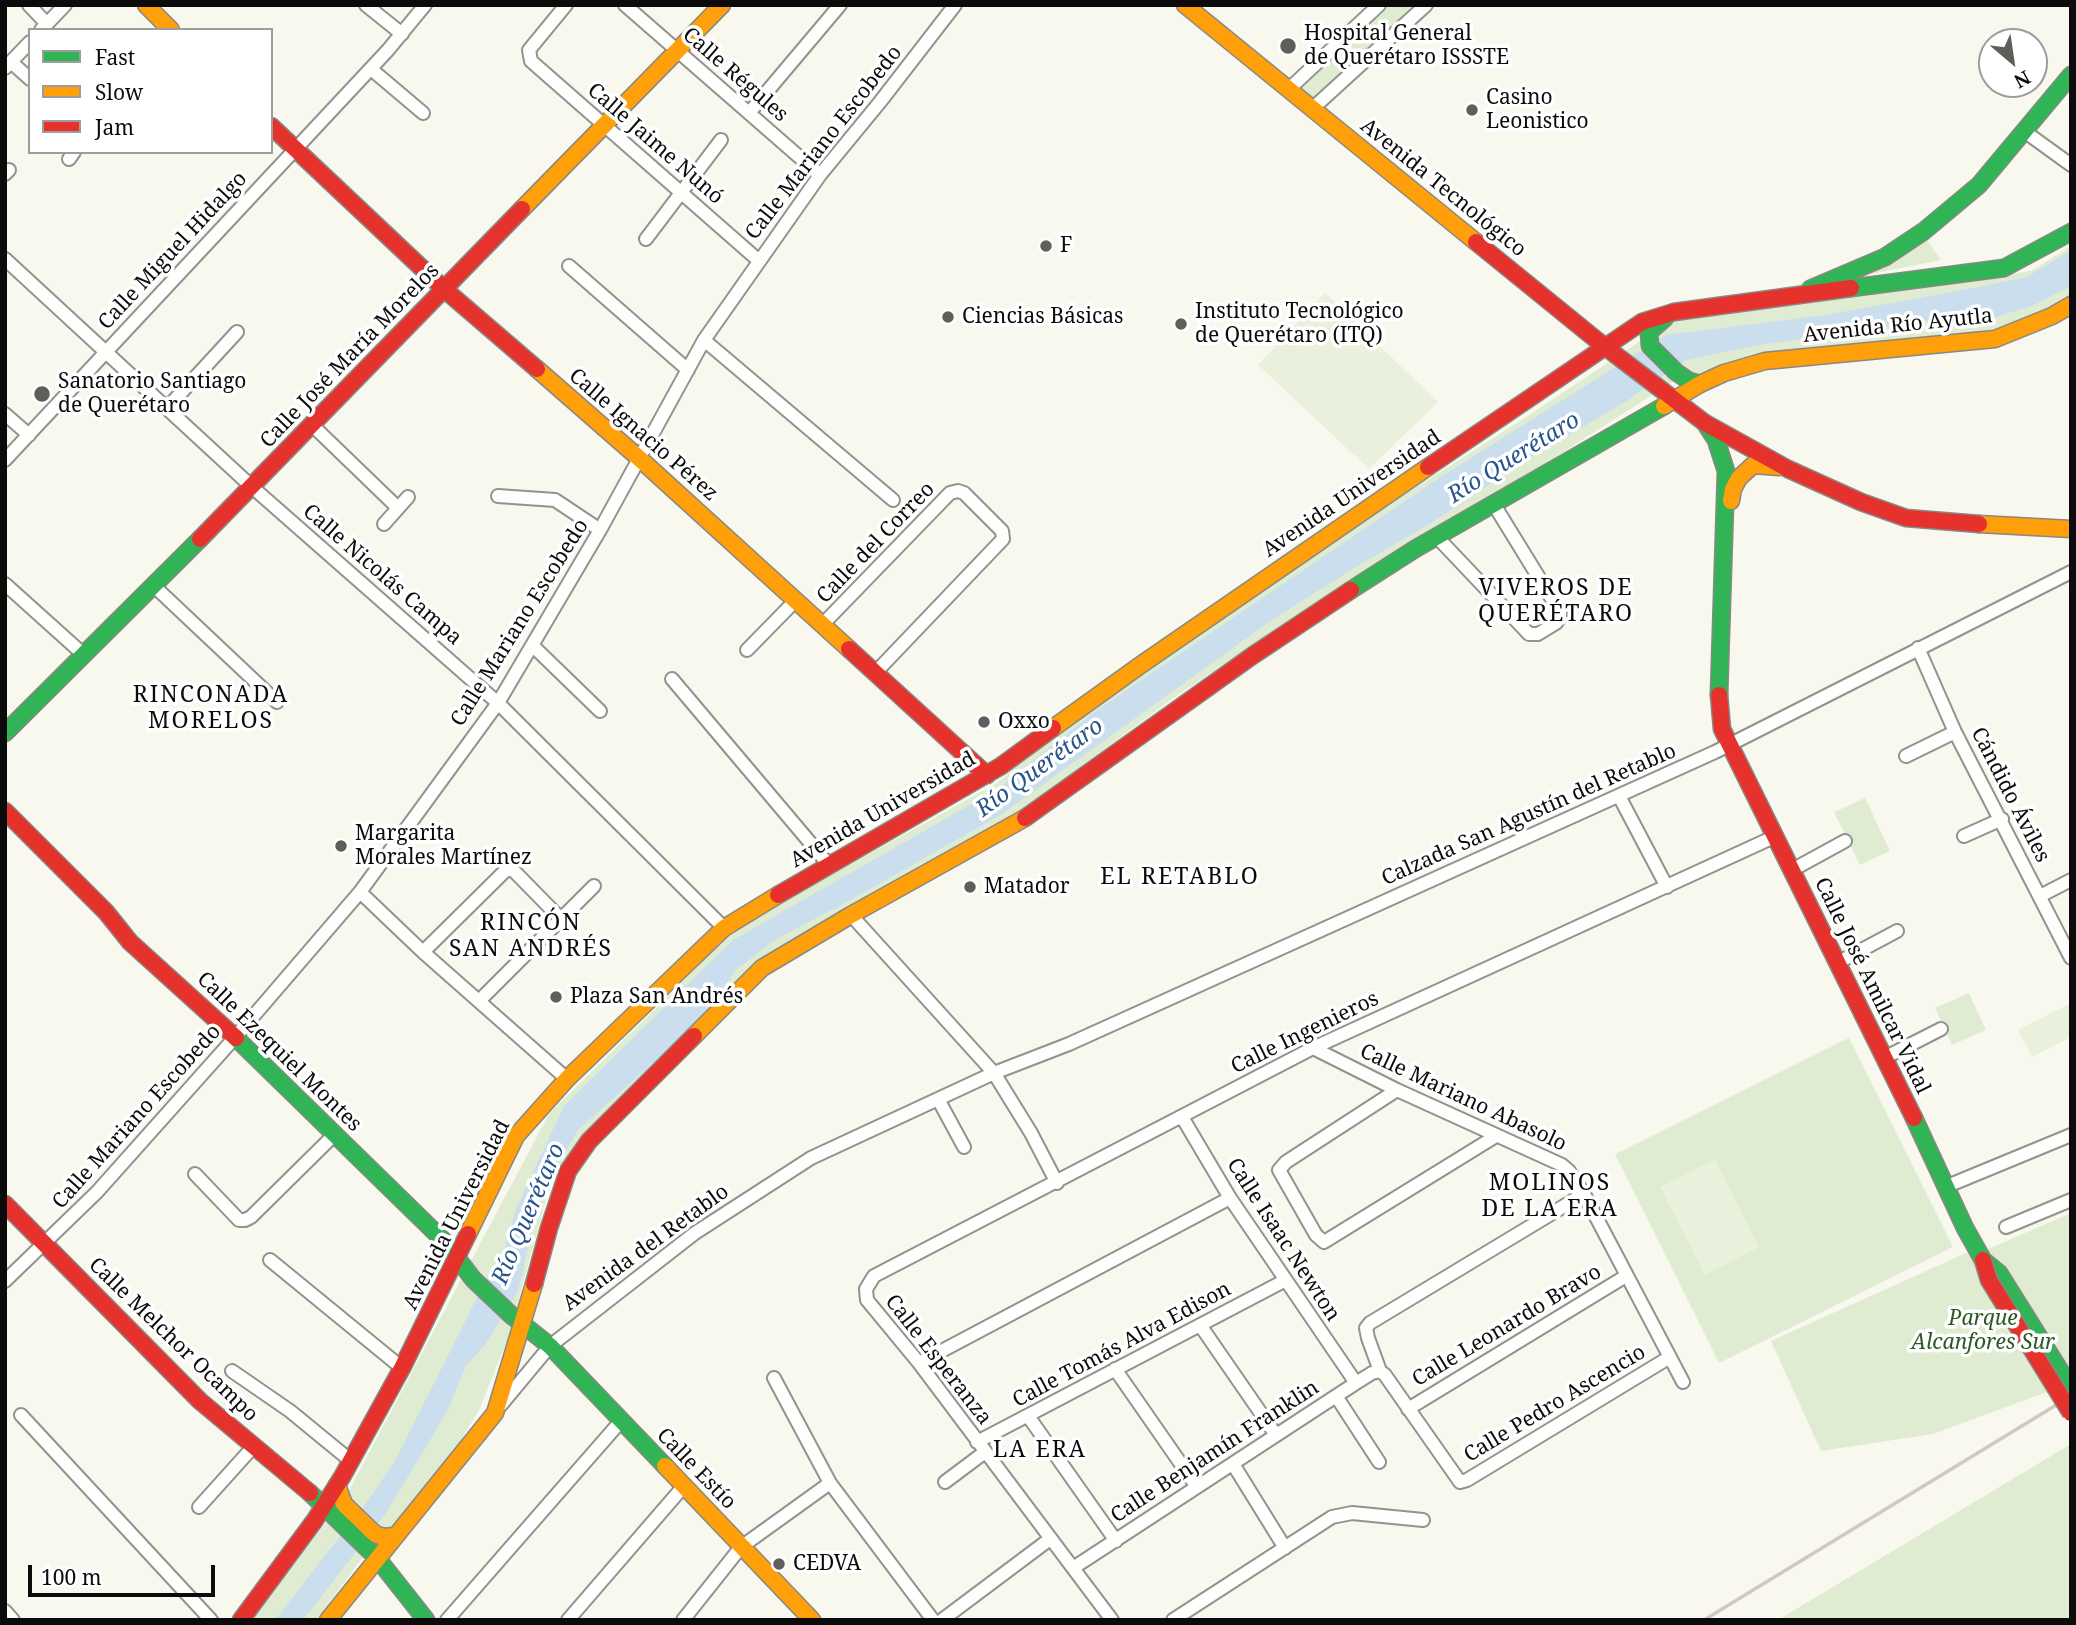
<!DOCTYPE html>
<html>
<head>
<meta charset="utf-8">
<style>
  body { margin:0 }
  #map { position:relative; width:2076px; height:1625px; overflow:hidden; background:#f8f8ef; font-family:"Noto Serif",serif }
  canvas { display:block }
  .frame { position:absolute; inset:0; border:7px solid #0b0b0b; pointer-events:none }
  .legend { position:absolute; left:28px; top:28px; width:245px; height:126px; box-sizing:border-box; background:#fff; border:2px solid #9d9d9d; margin:0; padding:9px 12px; list-style:none; font-size:21px; color:#0b0b0b }
  .legend li { display:flex; align-items:center; gap:14px; height:35px }
  .legend b { width:35px; border:2px solid #9d9d9d }
  .north { position:absolute; left:1978px; top:28px; width:70px; height:70px; box-sizing:border-box; background:#fff; border:2px solid #9d9d9d; border-radius:50%; rotate:151deg; font-size:19px; font-weight:700; line-height:28px; text-align:center; color:#0b0b0b }
  .north::after { content:''; display:block; margin:auto; width:24px; height:32px; background:#5e5e5b; clip-path:polygon(50% 0,100% 100%,50% 72%,0 100%) }
  .scale { position:absolute; left:28px; top:1565px; width:187px; height:32px; box-sizing:border-box; border:4px solid #0b0b0b; border-top:0; padding-left:9px; font-size:21px; line-height:24px; white-space:nowrap; color:#0b0b0b; -webkit-text-stroke:5px #fff; paint-order:stroke }
</style>
</head>
<body>
<div id="map">
<canvas width="2076" height="1625"></canvas>
<div class="frame"></div>
<ul class="legend">
<li><b style="height:9px;background:#30b455"></b>Fast</li>
<li><b style="height:9px;background:#ff9f0a"></b>Slow</li>
<li><b style="height:9px;background:#e5322d"></b>Jam</li>
</ul>
<div class="north">N</div>
<div class="scale">100 m</div>
</div>
<script>
const ctx = document.querySelector('canvas').getContext('2d');
ctx.lineJoin = 'round';
function paint(path, color) {
  ctx.fillStyle = color;
  ctx.fill(path, 'evenodd');
}
function poly(rows) {
  const path = new Path2D();
  for (const r of rows) {
    path.moveTo(r[0], r[1]);
    for (let i = 2; i < r.length; i += 2) path.lineTo(r[i], r[i + 1]);
  }
  return path;
}
function strokePath(path, color, width, dash) {
  ctx.strokeStyle = color;
  ctx.lineWidth = width;
  ctx.lineCap = dash ? 'butt' : 'round';
  ctx.setLineDash(dash || []);
  ctx.stroke(path);
}
function drawText(font, color, halo, rows, align = 'center') {
  ctx.font = font + ' "Noto Serif",serif';
  ctx.lineWidth = 7;
  ctx.setLineDash([]);
  ctx.textBaseline = 'middle';
  ctx.strokeStyle = halo;
  ctx.fillStyle = color;
  for (const [text, x, y, turn = 0] of rows) {
    ctx.save();
    ctx.translate(x, y);
    ctx.rotate((+turn || 0) * Math.PI / 180);
    ctx.textAlign = isNaN(turn) ? turn : align;
    if (halo) ctx.strokeText(text, 0, 0);
    ctx.fillText(text, 0, 0);
    ctx.restore();
  }
}
const green = poly([
  [1385,5,1416,5,1312,104,1297,88],
  [1925,237,1941,260,1856,277],
  [2071,246,2071,302,1997,335,1769,354,1679,378,1546,463,1411,545,1348,580,1172,699,1001,825,756,963,585,1132,561,1165,547,1196,508,1338,479,1410,453,1453,408,1514,389,1528,360,1561,316,1620,251,1620,345,1498,549,1114,738,927,997,783,1079,715,1385,507,1514,425,1669,322,2031,271],
  [1865,798,1890,851,1860,865,1834,812],
  [1969,993,1986,1030,1952,1045,1935,1008],
  [1849,1038,1953,1247,1719,1363,1615,1154],
  [2071,1213,2071,1378,2052,1390,1933,1434,1821,1451,1771,1341,1966,1253,1979,1253],
  [2071,1444,2071,1620,1778,1620]
]);
const pitch = poly([
  [1325,293,1438,402,1369,469,1258,365],
  [2071,1003,2071,1037,2032,1057,2018,1030],
  [1715,1159,1759,1247,1705,1275,1660,1187]
]);
const water = poly([
  [2071,250,2071,286,2032,306,1992,318,1952,317,1759,345,1686,360,1625,402,1528,459,1428,525,1354,568,1269,622,1002,814,854,898,775,940,737,969,707,1009,675,1043,578,1130,555,1169,534,1223,518,1291,485,1345,465,1367,449,1408,420,1457,384,1516,303,1620,275,1620,366,1503,394,1463,491,1270,504,1251,516,1209,564,1106,733,940,996,790,1096,711,1439,478,1666,335,1826,315,1984,286,2027,277]
]);
const street = poly([
  [29,5,47,24],
  [366,5,402,34],
  [566,5,529,50,531,61,758,260],
  [625,5,820,175],
  [41,30,65,5],
  [11,62,30,79],
  [5,68,30,42],
  [371,69,423,113],
  [1289,89,1379,5],
  [1312,109,1426,5],
  [749,113,840,5],
  [2024,131,2071,165],
  [69,159,74,152],
  [5,174,9,170],
  [646,239,721,140],
  [5,259,251,486,498,703,724,928],
  [569,266,688,370],
  [704,340,893,500],
  [168,407,237,332],
  [5,414,29,435],
  [311,424,397,507],
  [5,460,388,50,425,5],
  [498,496,555,500,600,530],
  [384,524,408,497],
  [1436,536,1529,634,1538,634,1556,623,1560,617,1560,612,1493,503],
  [5,584,84,655],
  [154,586,277,702],
  [823,624,950,493,958,491,964,493,1002,531,1003,539,875,673],
  [533,646,600,711],
  [1918,648,1955,732,2071,958],
  [747,650,796,600],
  [672,679,829,865],
  [1906,756,1955,732],
  [1619,796,1667,887],
  [1964,836,2002,819],
  [1792,870,1845,841],
  [360,892,423,952,567,1079],
  [2040,896,2071,880],
  [851,915,994,1073,1031,1133,1057,1183],
  [423,952,505,871,512,869,560,918],
  [1839,962,1897,931],
  [479,1001,594,886],
  [1313,1048,1397,1090,1562,1165,1569,1171,1584,1194,1683,1382],
  [1886,1057,1941,1029],
  [1397,1090,1286,1162,1279,1170,1316,1235,1324,1242,1496,1136],
  [938,1099,964,1147],
  [1182,1117,1230,1198,1356,1383],
  [195,1174,239,1220,245,1220,251,1217,335,1134],
  [1945,1187,2071,1135],
  [1584,1194,1370,1323,1366,1328,1368,1338,1380,1371,1385,1375,1460,1482,1467,1480,1670,1357],
  [2006,1227,2071,1200],
  [270,1260,402,1368],
  [5,1281,97,1192,238,1034,360,892,498,703,600,530,704,340,820,175,880,102,955,5],
  [1200,1325,1276,1435],
  [919,1363,1230,1198],
  [1115,1369,1197,1487],
  [232,1371,290,1411,351,1461],
  [774,1378,830,1483,933,1620],
  [1336,1396,1379,1462],
  [501,1405,550,1346,695,1233,811,1158,994,1073,1069,1044,1715,752,2071,572],
  [1408,1409,1626,1276],
  [21,1415,211,1620],
  [1028,1416,1116,1541],
  [977,1442,1284,1281],
  [1233,1464,1285,1548],
  [945,1482,985,1452],
  [199,1507,253,1447],
  [1073,1568,1356,1383,1372,1373,1380,1371],
  [5,1611,13,1620],
  [447,1620,621,1421],
  [568,1620,683,1487],
  [683,1620,741,1547,830,1483],
  [942,1620,1050,1539],
  [1112,1620,919,1363,867,1300,866,1289,874,1276,1313,1048,1776,836],
  [1173,1620,1332,1517,1352,1513,1423,1520]
]);
const fast = poly([
  [1851,288,2004,268,2071,232],
  [1810,289,1885,257,1924,231,1979,185,2071,75],
  [1665,318,1649,332,1650,346,1676,372,1689,381,1700,384],
  [1705,423,1716,440,1726,471,1719,695],
  [1351,590,1415,549,1664,406],
  [5,733,200,539],
  [236,1038,445,1242,473,1279,511,1315,550,1346,665,1466],
  [1914,1118,1965,1228,1983,1260,1999,1273,2071,1388],
  [310,1493,377,1558,426,1620]
]);
const slow = poly([
  [146,5,171,30],
  [1185,5,1476,242],
  [522,209,722,5],
  [537,369,640,459,849,649],
  [1664,406,1700,384,1724,373,1765,361,1995,339,2052,316,2071,305],
  [1731,501,1733,489,1739,478,1753,465,1779,467],
  [1979,524,2071,529],
  [1053,728,1142,664,1428,467],
  [694,1036,762,968,851,915,1025,818],
  [468,1234,516,1136,567,1079,724,928,778,895],
  [665,1466,812,1620],
  [337,1485,344,1504,375,1534,383,1537,394,1536],
  [328,1620,495,1413,534,1284]
]);
const jam = poly([
  [271,126,444,289,537,369],
  [1476,242,1604,346,1705,423,1788,469,1861,502,1906,518,1979,524],
  [1428,467,1642,322,1674,312,1851,288],
  [200,539,522,209],
  [849,649,987,775],
  [1719,695,1722,729,1914,1118],
  [5,811,106,912,130,942,236,1038],
  [1025,818,1252,656,1351,590],
  [778,895,1001,766,1053,728],
  [5,1204,200,1401,310,1493],
  [534,1284,549,1228,568,1171,589,1141,694,1036],
  [241,1620,315,1520,342,1477,402,1368,468,1234]
]);
const rail = poly([
  [1704,1620,2071,1396]
]);
const jamBridge = poly([
  [1983,1260,1989,1280,2071,1413]
]);
const markers = [
  [1288,46,9,"#5e5e5b"],
  [1472,110,7,"#5e5e5b"],
  [1046,246,7,"#5e5e5b"],
  [948,317,7,"#5e5e5b"],
  [1181,324,7,"#5e5e5b"],
  [42,394,9,"#5e5e5b"],
  [984,722,7,"#5e5e5b"],
  [341,846,7,"#5e5e5b"],
  [970,887,7,"#5e5e5b"],
  [556,997,7,"#5e5e5b"],
  [779,1564,7,"#5e5e5b"]
];
const poiNames = [
  ["Hospital General",1304,34],
  ["de Querétaro ISSSTE",1304,58],
  ["Casino",1486,98],
  ["Leonistico",1486,122],
  ["F",1060,246],
  ["Instituto Tecnológico",1195,312],
  ["de Querétaro (ITQ)",1195,336],
  ["Ciencias Básicas",962,317],
  ["Sanatorio Santiago",58,382],
  ["de Querétaro",58,406],
  ["Oxxo",998,722],
  ["Margarita",355,834],
  ["Morales Martínez",355,858],
  ["Matador",984,887],
  ["Plaza San Andrés",570,997],
  ["CEDVA",793,1564]
];
const streetNames = [
  ["Calle Régules",735,75,41],
  ["Calle Mariano Escobedo",824,143,-52],
  ["Calle Jaime Nunó",655,144,41],
  ["Avenida Tecnológico",1443,188,39],
  ["Calle Miguel Hidalgo",173,251,-47],
  ["Avenida Río Ayutla",1898,326,-6],
  ["Calle José María Morelos",350,356,-46],
  ["Calle Ignacio Pérez",643,435,41],
  ["Avenida Universidad",1352,494,-34],
  ["Calle del Correo",876,543,-46],
  ["Calle Nicolás Campa",382,575,41],
  ["Calle Mariano Escobedo",520,623,-58],
  ["Cándido Áviles",2010,795,63],
  ["Avenida Universidad",883,810,-30],
  ["Calzada San Agustín del Retablo",1529,815,-24],
  ["Calle José Amilcar Vidal",1872,986,64],
  ["Calle Ingenieros",1305,1033,-26],
  ["Calle Ezequiel Montes",279,1052,44],
  ["Calle Mariano Abasolo",1463,1098,25],
  ["Calle Mariano Escobedo",137,1117,-48],
  ["Avenida Universidad",457,1215,-63],
  ["Calle Isaac Newton",1283,1240,57],
  ["Avenida del Retablo",646,1248,-36],
  ["Calle Leonardo Bravo",1507,1326,-31],
  ["Calle Melchor Ocampo",173,1340,44],
  ["Calle Tomás Alva Edison",1122,1345,-28],
  ["Calle Esperanza",938,1360,52],
  ["Calle Pedro Ascencio",1555,1404,-31],
  ["Calle Benjamín Franklin",1215,1452,-33],
  ["Calle Estío",696,1469,46]
];
const parkNames = [
  ["Parque",1983,1319],
  ["Alcanfores Sur",1983,1343]
];
const waterNames = [
  ["Río Querétaro",1514,458,-32],
  ["Río Querétaro",1040,768,-36],
  ["Río Querétaro",529,1214,-67]
];
const neighbourhoodNames = [
  ["VIVEROS DE",1556,588],
  ["QUERÉTARO",1556,614],
  ["RINCONADA",211,695],
  ["MORELOS",211,721],
  ["EL RETABLO",1180,877],
  ["RINCÓN",531,923],
  ["SAN ANDRÉS",531,949],
  ["MOLINOS",1550,1183],
  ["DE LA ERA",1550,1209],
  ["LA ERA",1040,1450]
];
paint(green, '#dfecd1');
paint(pitch, '#e9f0db');
paint(water, '#cadeee');
strokePath(street, '#92928e', 16);
strokePath(fast, '#888884', 19);
strokePath(slow, '#888884', 19);
strokePath(jam, '#888884', 19);
strokePath(street, '#fefefd', 12);
strokePath(fast, '#30b455', 16);
strokePath(slow, '#ff9f0a', 16);
strokePath(jam, '#e5322d', 16);
strokePath(rail, '#d3c7c5', 3.5);
strokePath(jamBridge, '#888884', 19, []);
strokePath(jamBridge, '#e5322d', 16);
for (const [x, y, r, color] of markers) {
  const dot = new Path2D();
  dot.arc(x, y, r, 0, 2 * Math.PI);
  ctx.fillStyle = color;
  ctx.fill(dot);
  strokePath(dot, '#fff', 2.5);
}
drawText('21px', '#0b0b0b', '#fff', poiNames, 'left');
drawText('21px', '#0b0b0b', '#fff', streetNames);
drawText('italic 21px', '#2a5924', '#fff', parkNames);
drawText('italic 23px', '#26548b', '#fff', waterNames);
ctx.letterSpacing = '2px';
drawText('23px', '#0b0b0b', '#fff', neighbourhoodNames);
ctx.letterSpacing = '0px';
</script>
</body>
</html>
